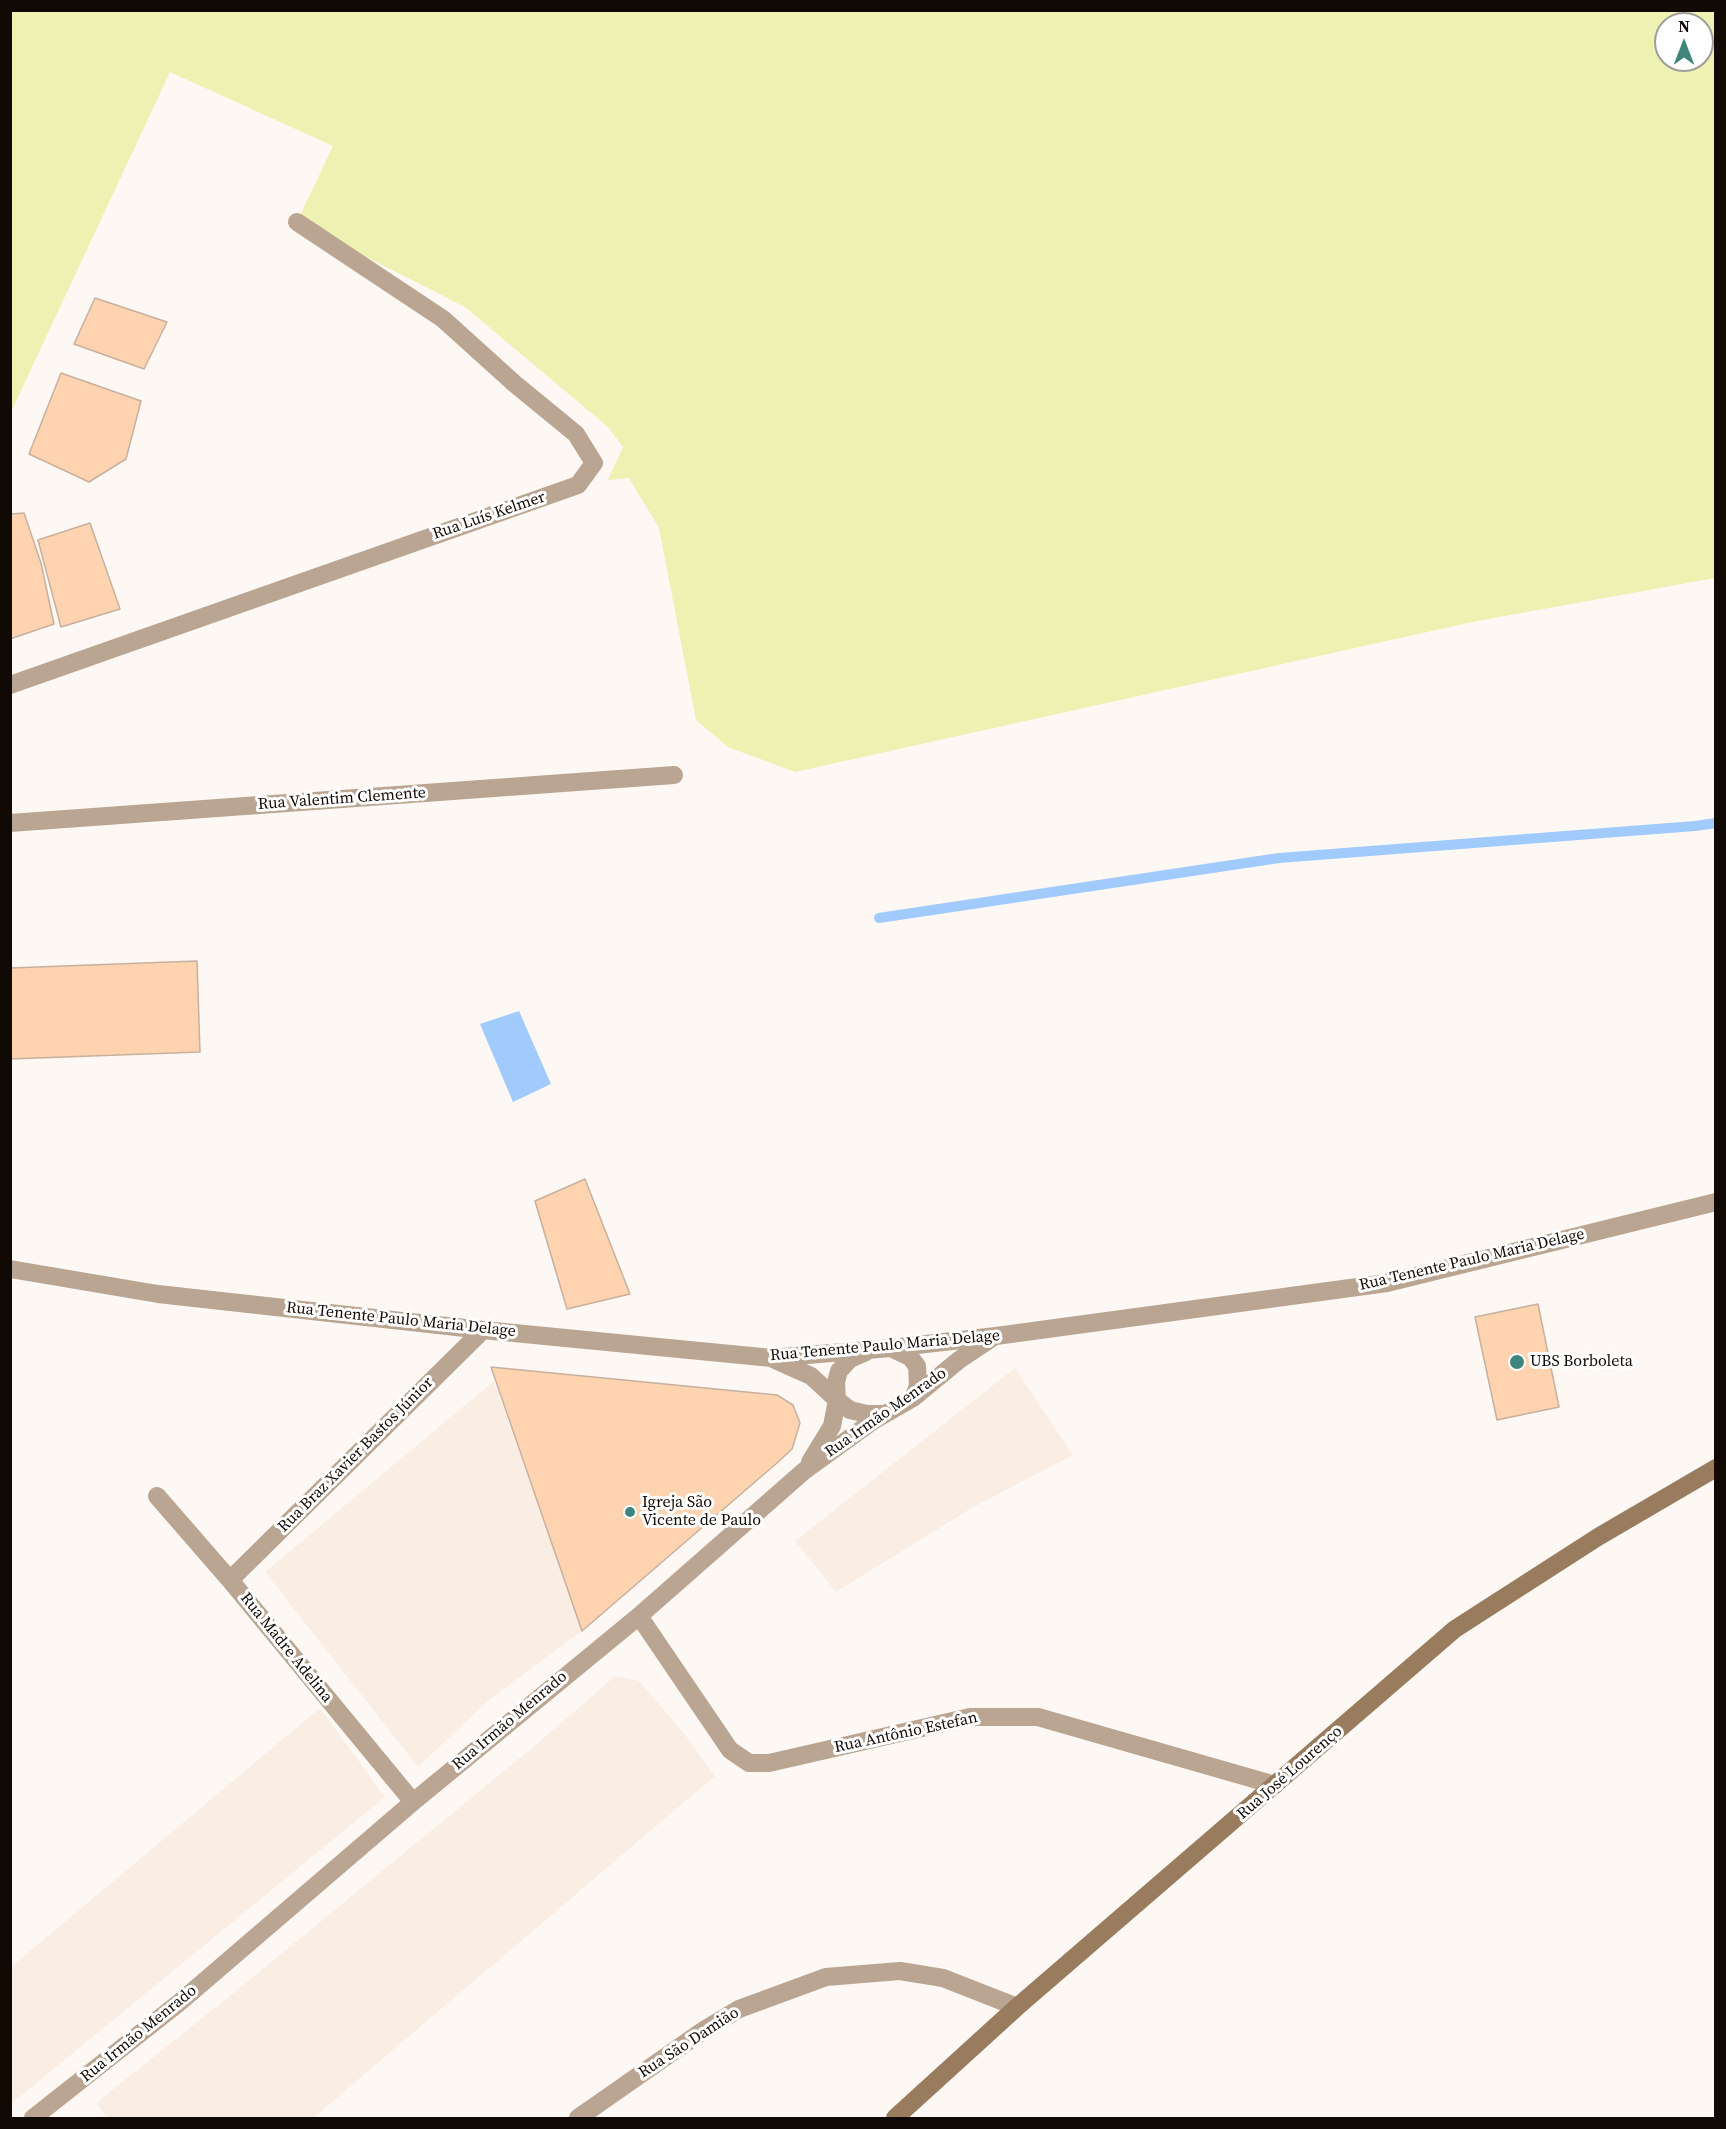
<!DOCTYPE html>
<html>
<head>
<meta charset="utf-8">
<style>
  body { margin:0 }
  #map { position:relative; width:1726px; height:2129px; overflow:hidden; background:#fdf8f4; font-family:"Source Serif 4",serif }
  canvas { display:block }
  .frame { position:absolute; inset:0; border:12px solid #110904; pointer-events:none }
  .north { position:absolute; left:1654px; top:12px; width:60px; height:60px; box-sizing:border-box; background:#fff; border:2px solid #a09d9b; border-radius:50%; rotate:0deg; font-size:16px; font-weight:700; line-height:24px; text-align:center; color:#110904 }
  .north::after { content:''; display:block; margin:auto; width:21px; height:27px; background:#3f857c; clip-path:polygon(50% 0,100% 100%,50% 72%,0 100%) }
</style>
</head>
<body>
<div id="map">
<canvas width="1726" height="2129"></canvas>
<div class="frame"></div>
<div class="north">N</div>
</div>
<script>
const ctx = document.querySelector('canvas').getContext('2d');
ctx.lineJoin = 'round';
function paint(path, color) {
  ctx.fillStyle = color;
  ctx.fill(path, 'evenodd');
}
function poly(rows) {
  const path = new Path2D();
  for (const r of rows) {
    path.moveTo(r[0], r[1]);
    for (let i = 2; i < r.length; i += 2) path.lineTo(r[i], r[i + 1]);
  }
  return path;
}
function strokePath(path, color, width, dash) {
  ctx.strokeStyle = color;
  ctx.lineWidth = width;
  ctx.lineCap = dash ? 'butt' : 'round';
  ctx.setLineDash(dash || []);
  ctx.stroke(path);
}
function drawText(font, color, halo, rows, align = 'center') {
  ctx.font = font + ' "Source Serif 4",serif';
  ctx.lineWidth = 6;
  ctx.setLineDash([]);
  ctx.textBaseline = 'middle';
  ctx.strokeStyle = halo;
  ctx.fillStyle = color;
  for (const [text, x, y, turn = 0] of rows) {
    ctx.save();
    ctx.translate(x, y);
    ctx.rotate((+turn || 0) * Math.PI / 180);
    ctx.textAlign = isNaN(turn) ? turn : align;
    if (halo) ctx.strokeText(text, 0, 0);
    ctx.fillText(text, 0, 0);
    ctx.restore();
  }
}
const built = poly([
  [1015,1368,1073,1455,970,1509,836,1592,795,1541],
  [494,1381,582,1631,490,1699,418,1767,265,1572],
  [615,1676,639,1681,683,1732,715,1776,313,2118,107,2118,96,2103,231,1995,538,1743],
  [320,1708,385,1797,11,2104,11,1967]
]);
const green = poly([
  [11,11,1715,11,1715,578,1477,621,795,772,728,747,696,720,659,528,629,478,608,480,623,447,608,427,465,307,297,222,333,146,170,72,11,412],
  [1666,24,1702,24,1702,60,1666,60]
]);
const water = poly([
  [519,1011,551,1084,513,1102,480,1024]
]);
const stream = poly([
  [879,918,1279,858,1695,826,1716,823]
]);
const building = poly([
  [95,298,167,322,144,369,74,344,95,298],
  [61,373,141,401,126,459,89,482,29,454,61,373],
  [24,513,41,563,54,624,10,639,10,514,24,513],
  [90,523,120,609,61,627,38,540,90,523],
  [197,961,200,1052,10,1059,10,968,197,961],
  [585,1179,630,1294,567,1309,535,1201,585,1179],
  [1538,1304,1559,1407,1497,1420,1475,1317,1538,1304],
  [491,1367,777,1395,793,1405,800,1423,792,1449,777,1463,582,1631,491,1367]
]);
const street = poly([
  [10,685,578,485,594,463,576,434,515,384,443,319,297,222],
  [10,823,674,775],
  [10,1269,158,1294,483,1330,772,1358,891,1348,996,1336,1387,1283,1716,1202],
  [891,1348,910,1357,917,1366,918,1386,913,1398],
  [866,1352,850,1359,839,1371,836,1382,837,1400,850,1410,867,1414,885,1414],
  [773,1359,811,1376,837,1400,832,1426,810,1462],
  [157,1496,230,1580,413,1802],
  [230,1580,483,1330],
  [639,1616,730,1750,749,1763,769,1763,970,1717,1038,1717,1275,1785],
  [33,2118,180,2002,413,1802,639,1616,804,1471,873,1421,913,1398,959,1360,992,1338],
  [578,2118,704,2030,739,2009,826,1977,900,1971,943,1978,1017,2007]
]);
const secondary = poly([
  [895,2118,1017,2007,1455,1629,1598,1537,1716,1468]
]);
const markers = [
  [1517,1362,8,"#3f857c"],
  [630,1512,6,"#3f857c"]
];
const streetNames = [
  ["Rua Luís Kelmer",489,516,-19],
  ["Rua Valentim Clemente",342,799,-4],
  ["Rua Tenente Paulo Maria Delage",1472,1260,-13],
  ["Rua Tenente Paulo Maria Delage",401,1320,6],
  ["Rua Tenente Paulo Maria Delage",885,1346,-5],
  ["Rua Irmão Menrado",886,1413,-35],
  ["Rua Braz Xavier Bastos Júnior",356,1455,-45],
  ["Rua Madre Adelina",286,1648,51],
  ["Rua Irmão Menrado",510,1721,-40],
  ["Rua Antônio Estefan",906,1733,-12],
  ["Rua José Lourenço",1290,1773,-41],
  ["Rua Irmão Menrado",139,2034,-39],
  ["Rua São Damião",689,2043,-33]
];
const poiNames = [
  ["UBS Borboleta",1530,1362],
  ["Igreja São",642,1503],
  ["Vicente de Paulo",642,1521]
];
paint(built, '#faeee4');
paint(green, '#edf1b1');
paint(water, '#a0cbfc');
strokePath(stream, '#a0cbfc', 10);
paint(building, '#fdd3b0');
strokePath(building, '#c8b09e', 1.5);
strokePath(street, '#b9a591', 18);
strokePath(secondary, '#997c5e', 18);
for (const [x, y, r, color] of markers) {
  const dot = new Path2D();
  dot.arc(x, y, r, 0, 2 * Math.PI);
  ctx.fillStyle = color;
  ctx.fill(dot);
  strokePath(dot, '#fff', 2);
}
drawText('16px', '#110904', '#fff', streetNames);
drawText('16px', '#110904', '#fff', poiNames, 'left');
</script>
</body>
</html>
